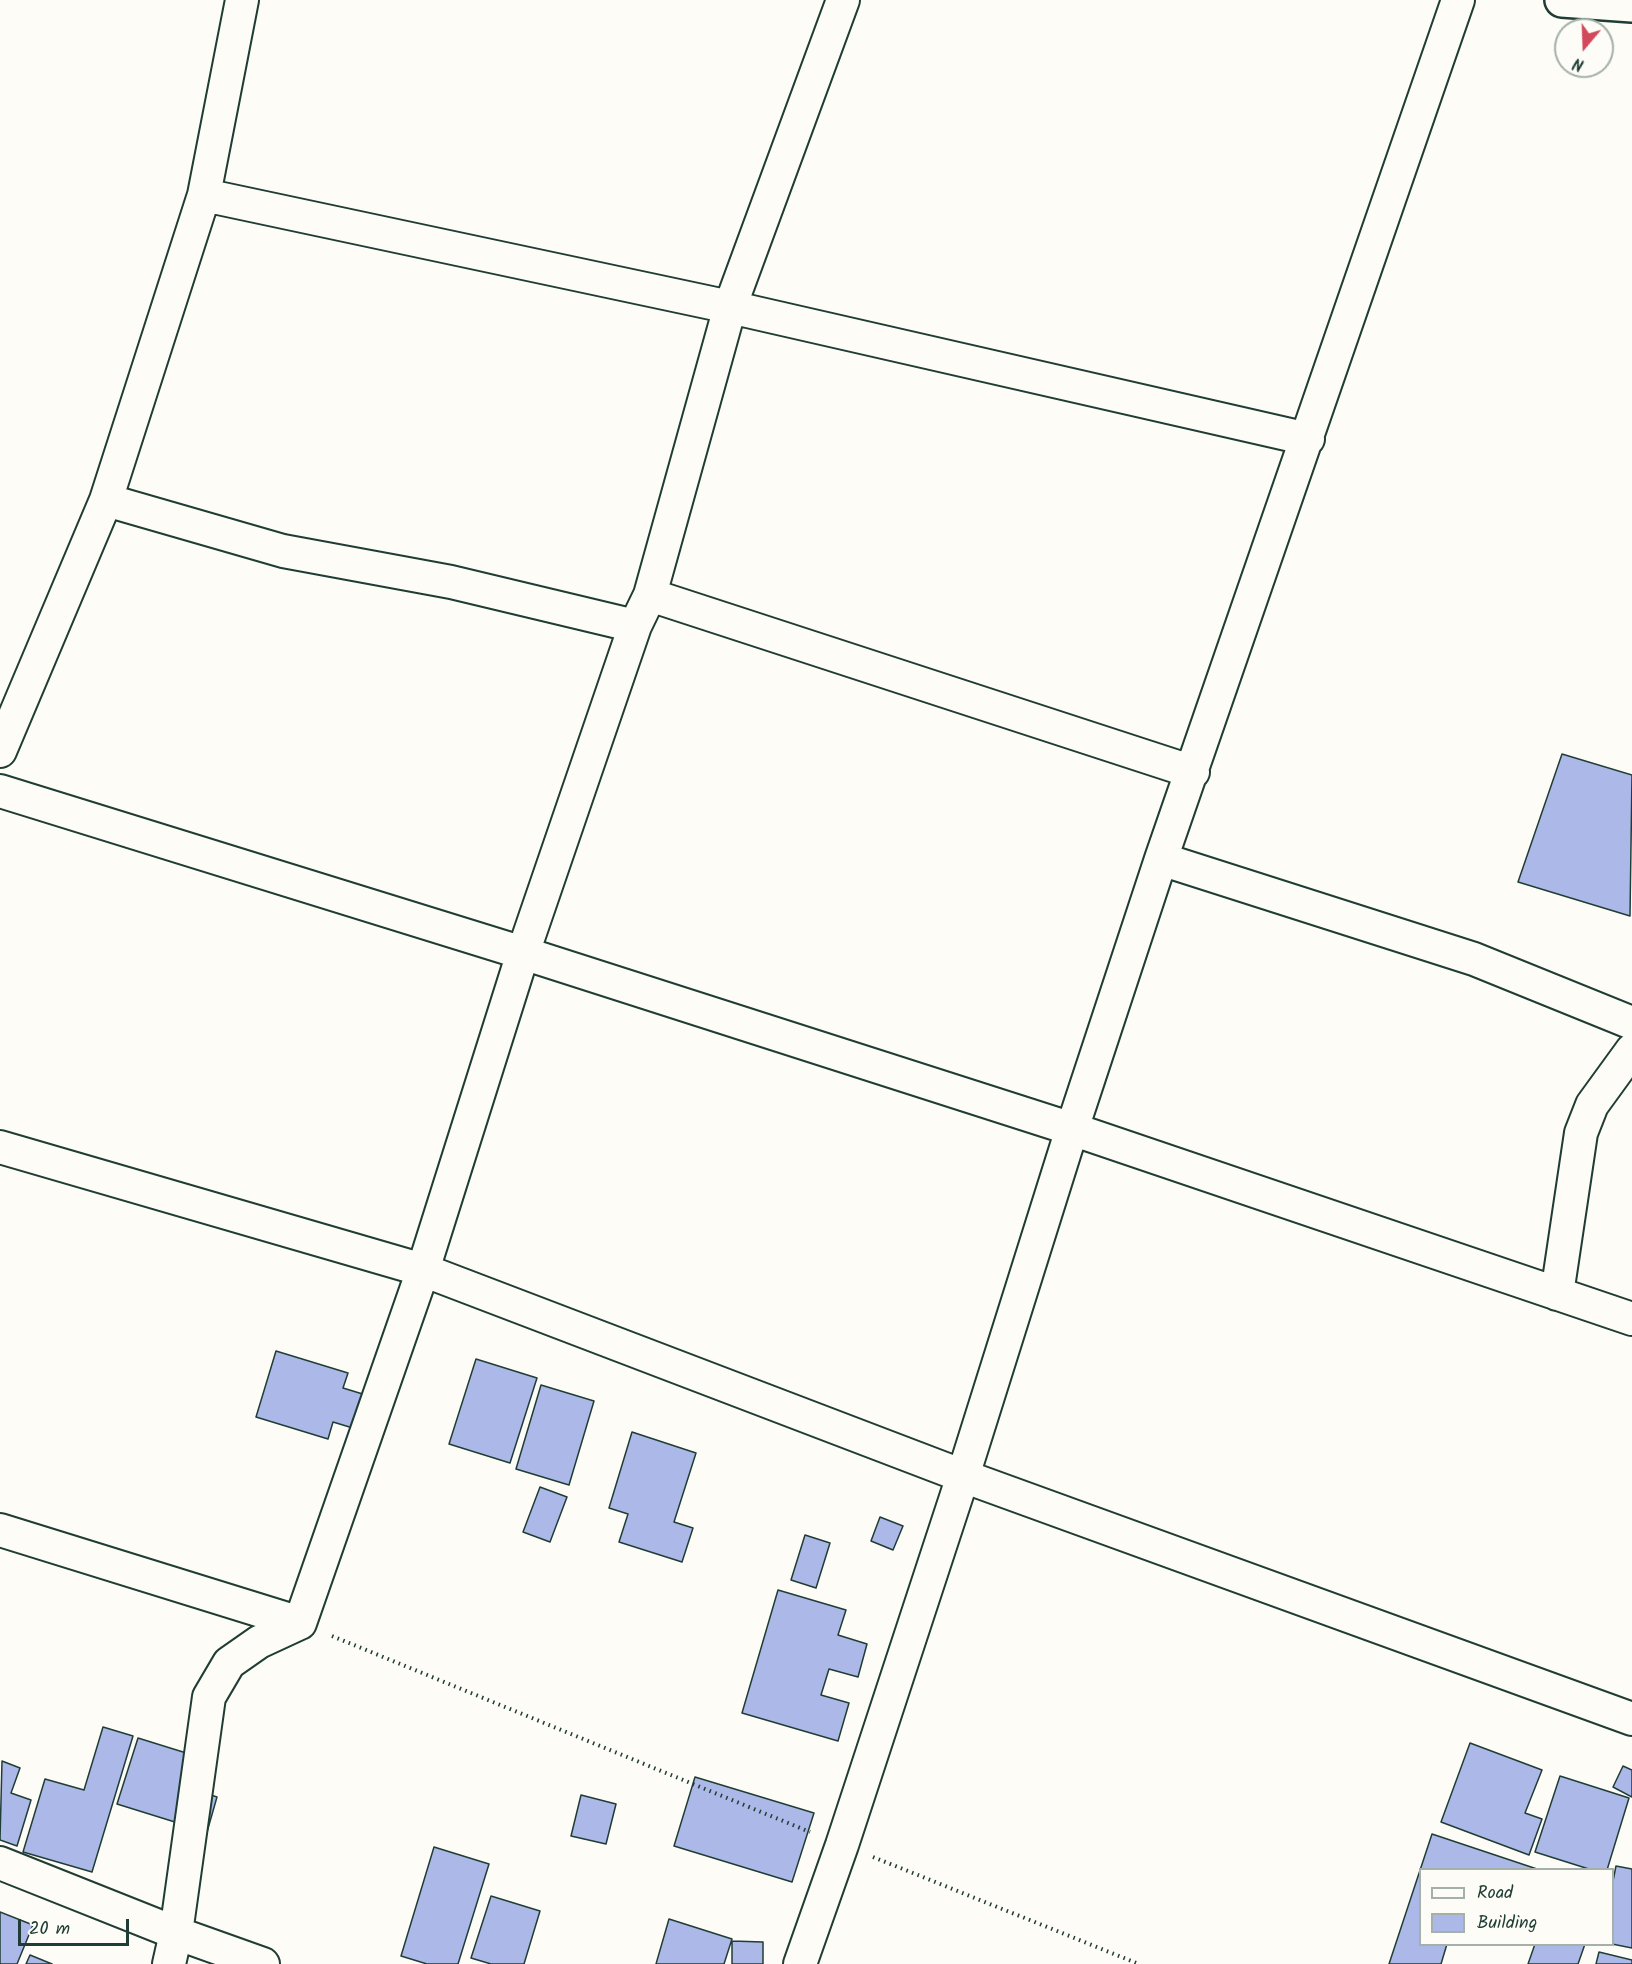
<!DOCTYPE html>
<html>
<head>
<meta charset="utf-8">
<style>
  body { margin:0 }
  #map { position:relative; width:1632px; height:1964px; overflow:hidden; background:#fdfcf7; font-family:Kalam,sans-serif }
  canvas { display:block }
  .legend { position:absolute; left:1419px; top:1868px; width:195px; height:78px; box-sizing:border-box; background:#fdfcf7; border:2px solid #a4b0a9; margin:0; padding:8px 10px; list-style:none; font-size:18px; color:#1f3d34 }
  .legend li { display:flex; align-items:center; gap:12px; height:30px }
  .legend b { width:30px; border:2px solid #a4b0a9 }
  .north { position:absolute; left:1554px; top:18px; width:60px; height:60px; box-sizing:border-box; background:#fdfcf7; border:2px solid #a4b0a9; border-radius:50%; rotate:199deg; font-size:16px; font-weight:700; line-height:24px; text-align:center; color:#1f3d34 }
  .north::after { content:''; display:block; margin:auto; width:21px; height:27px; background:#d1495b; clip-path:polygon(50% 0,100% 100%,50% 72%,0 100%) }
  .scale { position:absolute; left:18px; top:1919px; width:111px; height:27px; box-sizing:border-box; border:3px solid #1f3d34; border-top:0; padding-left:8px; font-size:18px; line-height:21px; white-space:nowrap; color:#1f3d34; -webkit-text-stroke:4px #fdfcf7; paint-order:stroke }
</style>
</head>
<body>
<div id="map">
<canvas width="1632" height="1964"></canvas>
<ul class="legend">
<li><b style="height:8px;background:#fdfcf7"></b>Road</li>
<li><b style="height:16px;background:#acb8e8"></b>Building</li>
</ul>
<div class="north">N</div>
<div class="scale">20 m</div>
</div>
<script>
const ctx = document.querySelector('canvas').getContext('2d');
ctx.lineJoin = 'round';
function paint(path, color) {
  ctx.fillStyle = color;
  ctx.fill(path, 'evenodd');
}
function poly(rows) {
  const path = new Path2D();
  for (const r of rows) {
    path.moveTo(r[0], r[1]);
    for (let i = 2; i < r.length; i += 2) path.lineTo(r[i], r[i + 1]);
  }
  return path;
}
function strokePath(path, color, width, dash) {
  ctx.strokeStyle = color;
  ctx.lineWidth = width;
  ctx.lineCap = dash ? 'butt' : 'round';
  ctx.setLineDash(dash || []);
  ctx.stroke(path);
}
const building = poly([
  [1562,754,1632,775,1630,916,1518,882,1562,754],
  [276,1351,348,1373,343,1388,366,1395,356,1429,333,1422,328,1439,256,1417,276,1351],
  [476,1359,537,1378,510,1463,449,1444,476,1359],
  [541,1385,594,1401,569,1485,516,1469,541,1385],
  [632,1432,696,1453,674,1522,693,1528,682,1562,619,1542,628,1514,609,1508,632,1432],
  [540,1487,567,1497,550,1542,523,1532,540,1487],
  [880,1517,903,1526,893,1550,871,1541,880,1517],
  [805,1535,830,1543,816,1588,791,1580,805,1535],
  [778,1590,846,1610,838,1635,867,1644,858,1677,829,1669,821,1695,849,1703,838,1741,742,1713,778,1590],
  [103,1727,133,1736,92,1872,23,1852,45,1779,84,1790,103,1727],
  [138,1738,212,1761,202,1792,217,1797,207,1832,117,1804,138,1738],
  [1470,1743,1542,1770,1525,1813,1542,1819,1529,1855,1441,1822,1470,1743],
  [2,1761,20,1768,11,1793,31,1800,17,1846,0,1840,2,1761],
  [1623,1766,1632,1770,1632,1797,1613,1787,1623,1766],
  [1560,1776,1629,1798,1607,1870,1592,1870,1535,1852,1560,1776],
  [695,1777,814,1813,792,1882,674,1846,695,1777],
  [581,1795,616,1804,606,1844,571,1836,581,1795],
  [1432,1834,1540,1870,1420,1870,1420,1944,1447,1944,1441,1964,1389,1964,1432,1834],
  [434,1847,489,1864,458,1964,427,1964,401,1956,434,1847],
  [1616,1866,1632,1869,1632,1948,1612,1944,1612,1886,1616,1866],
  [491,1896,540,1911,524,1964,491,1964,471,1958,491,1896],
  [0,1912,33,1925,17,1964,0,1964,0,1912],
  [669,1919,732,1939,724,1964,656,1964,669,1919],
  [732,1941,763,1942,763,1964,732,1964,732,1941],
  [1535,1944,1585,1944,1578,1964,1528,1964,1535,1944],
  [1599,1952,1632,1960,1632,1964,1596,1964,1599,1952],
  [30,1955,52,1964,26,1964,30,1955]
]);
const path = poly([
  [332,1636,810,1832],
  [873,1857,1139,1964]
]);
const street = poly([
  [204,195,730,307,1308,439],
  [106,500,283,551,451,582,635,626],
  [650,595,1193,772],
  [0,751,106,500,204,195,242,0],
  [0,791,523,953,1072,1129,1632,1319],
  [1161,859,1474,959,1632,1023],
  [0,1147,423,1270,963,1476,1632,1719],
  [1557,1294,1581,1133,1592,1105,1632,1050],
  [0,1530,300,1623],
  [0,1863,176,1933,263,1964],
  [169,1964,176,1933,209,1697,229,1663,259,1642,300,1623,423,1270,523,953,635,626,650,595,730,307,843,0],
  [800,1964,842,1845,963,1476,1072,1129,1161,859,1458,0]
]);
const highway = poly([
  [1562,0,1632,5]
]);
paint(building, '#acb8e8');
strokePath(building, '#1f3d34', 1.5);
strokePath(street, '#1f3d34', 36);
strokePath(highway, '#1f3d34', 38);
strokePath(path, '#1f3d34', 4, [1.5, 4.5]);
strokePath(street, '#fdfcf7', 32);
strokePath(highway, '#fdfcf7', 33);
</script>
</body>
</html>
